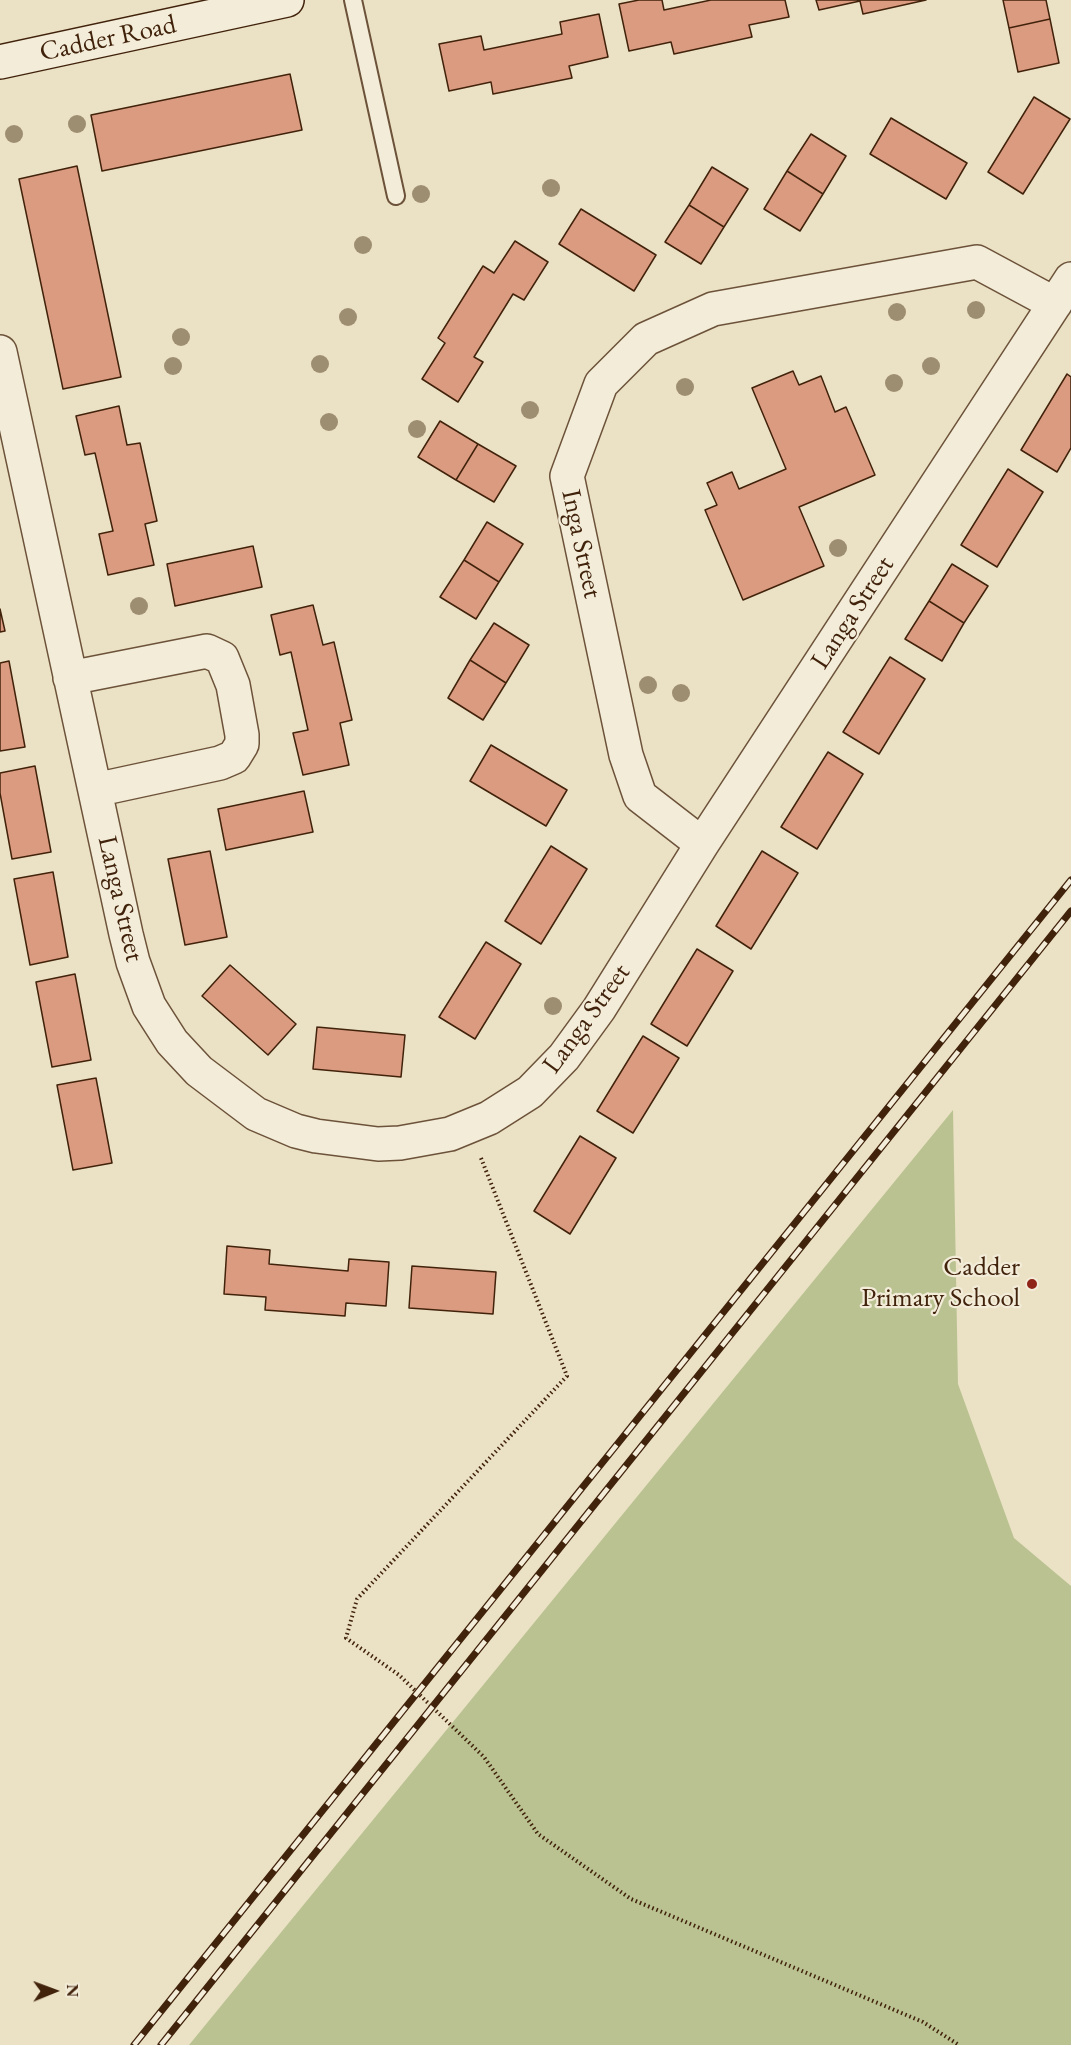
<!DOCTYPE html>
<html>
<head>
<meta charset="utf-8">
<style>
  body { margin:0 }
  #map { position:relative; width:1071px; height:2045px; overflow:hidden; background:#ebe1c4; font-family:"EB Garamond",serif }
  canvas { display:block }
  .north { position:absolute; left:24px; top:1961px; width:60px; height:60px; -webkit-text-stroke:4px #f2ecd9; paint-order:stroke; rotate:89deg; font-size:16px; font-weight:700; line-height:24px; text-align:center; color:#41220b }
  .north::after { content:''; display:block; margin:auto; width:21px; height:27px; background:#41220b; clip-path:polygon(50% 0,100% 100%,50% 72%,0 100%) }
</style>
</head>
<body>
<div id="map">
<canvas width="1071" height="2045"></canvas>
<div class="north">N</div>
</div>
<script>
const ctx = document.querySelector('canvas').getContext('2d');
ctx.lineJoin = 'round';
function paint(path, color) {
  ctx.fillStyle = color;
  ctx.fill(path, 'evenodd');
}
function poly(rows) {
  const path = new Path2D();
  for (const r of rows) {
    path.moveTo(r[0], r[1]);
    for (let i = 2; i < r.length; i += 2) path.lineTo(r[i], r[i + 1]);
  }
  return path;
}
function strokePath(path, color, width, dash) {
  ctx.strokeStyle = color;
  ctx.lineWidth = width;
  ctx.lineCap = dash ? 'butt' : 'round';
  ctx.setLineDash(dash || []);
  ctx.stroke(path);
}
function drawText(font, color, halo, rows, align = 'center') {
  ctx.font = font + ' "EB Garamond",serif';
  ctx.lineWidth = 4.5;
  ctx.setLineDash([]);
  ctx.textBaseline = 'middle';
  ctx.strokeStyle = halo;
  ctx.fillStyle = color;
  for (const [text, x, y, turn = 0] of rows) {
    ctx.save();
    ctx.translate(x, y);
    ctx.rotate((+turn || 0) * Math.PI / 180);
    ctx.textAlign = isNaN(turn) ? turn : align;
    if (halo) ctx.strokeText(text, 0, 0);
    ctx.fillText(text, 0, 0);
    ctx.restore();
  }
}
const green = poly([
  [953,1110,958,1384,1014,1538,1071,1586,1071,2045,189,2045]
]);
const building = poly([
  [639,0,662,0,664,10,711,0,785,0,789,17,749,25,752,37,674,54,671,42,629,51,619,4,639,0],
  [816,0,926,0,863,14,860,1,819,10,816,0],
  [1003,0,1046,0,1050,19,1009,28,1003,0],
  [599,14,608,57,569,66,572,78,493,94,491,82,449,91,439,44,481,36,484,50,562,34,560,22,599,14],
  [1050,19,1059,63,1018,72,1009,28,1050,19],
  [290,74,302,130,102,171,91,115,290,74],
  [1034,97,1070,119,1023,194,988,172,1034,97],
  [891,118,967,163,946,199,870,154,891,118],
  [811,134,846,156,823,194,787,171,811,134],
  [77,166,121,377,63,389,19,179,77,166],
  [712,167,748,189,724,227,689,205,712,167],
  [787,171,823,194,800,231,764,209,787,171],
  [689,205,724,227,701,264,665,242,689,205],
  [581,209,656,255,634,291,559,244,581,209],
  [515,241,548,262,524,300,513,294,474,357,483,362,458,402,422,379,445,343,438,338,483,266,494,273,515,241],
  [793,371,799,385,821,376,835,412,846,407,875,475,799,507,824,566,743,600,705,510,717,505,707,483,732,472,739,489,786,469,752,388,793,371],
  [1067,374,1071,377,1071,448,1057,472,1021,450,1067,374],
  [119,406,127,445,140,443,157,521,145,524,154,565,108,575,99,534,113,531,95,453,85,455,76,416,119,406],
  [440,421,478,444,456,480,418,457,440,421],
  [478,444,516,466,494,502,456,480,478,444],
  [1008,469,1043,492,997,567,961,545,1008,469],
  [487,522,523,544,499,582,464,560,487,522],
  [253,546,262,587,175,606,167,564,253,546],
  [464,560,499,582,476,619,440,597,464,560],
  [952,564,988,586,964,623,929,601,952,564],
  [929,601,964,623,942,661,905,639,929,601],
  [313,605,323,645,334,642,352,720,340,723,349,765,303,775,293,733,308,730,291,652,280,655,271,615,313,605],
  [0,609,5,631,0,632,0,609],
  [494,623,529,645,506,683,470,660,494,623],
  [890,657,925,679,879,754,843,732,890,657],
  [470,660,506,683,483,720,448,698,470,660],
  [9,661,25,747,0,751,0,663,9,661],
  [491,745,567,790,546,826,470,781,491,745],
  [828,752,863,774,817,849,781,827,828,752],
  [35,766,51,852,12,859,0,793,0,773,35,766],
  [304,791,313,832,226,850,218,809,304,791],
  [551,846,587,869,541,944,505,921,551,846],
  [210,851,227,937,185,945,168,859,210,851],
  [762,851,798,873,751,949,716,926,762,851],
  [53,872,68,957,30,965,14,879,53,872],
  [486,942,521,964,475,1039,439,1017,486,942],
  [697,949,733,971,687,1046,651,1024,697,949],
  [230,965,296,1024,268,1055,202,996,230,965],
  [75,974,91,1060,52,1067,36,982,75,974],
  [317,1027,405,1035,401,1077,313,1069,317,1027],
  [643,1036,679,1058,633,1133,597,1111,643,1036],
  [96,1078,112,1163,73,1170,57,1085,96,1078],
  [580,1136,616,1158,570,1234,534,1211,580,1136],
  [227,1246,270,1250,269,1264,348,1271,349,1259,389,1262,386,1306,346,1303,345,1316,265,1310,266,1297,224,1294,227,1246],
  [412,1266,496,1272,493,1314,409,1308,412,1266]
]);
const path = poly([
  [481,1158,567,1376,357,1599,346,1638,399,1675,484,1757,538,1834,631,1899,923,2022,959,2045]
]);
const lane = poly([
  [353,0,396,196]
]);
const street = poly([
  [0,352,126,934,133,962,149,1006,172,1042,199,1071,256,1114,296,1131,316,1136,378,1144,400,1143,450,1134,489,1118,530,1092,564,1057,599,1009,702,844,1071,279],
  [70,678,207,651,222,658,233,685,242,735,242,744,234,757,220,763,95,790],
  [702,844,640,796,626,755,567,476,601,384,646,339,713,309,977,262,1055,304]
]);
const secondary = poly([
  [0,62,287,0]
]);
const rail = poly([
  [134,2045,1071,880],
  [161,2045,1071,911]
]);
const trees = [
  [77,124],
  [14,134],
  [551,188],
  [421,194],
  [363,245],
  [976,310],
  [897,312],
  [348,317],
  [181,337],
  [320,364],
  [173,366],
  [931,366],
  [894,383],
  [685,387],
  [530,410],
  [329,422],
  [417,429],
  [838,548],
  [139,606],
  [648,685],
  [681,693],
  [553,1006]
];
const markers = [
  [1032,1284,6,"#8f2418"]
];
const streetNames = [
  ["Cadder Road",108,39,-12],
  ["Inga Street",581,544,78],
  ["Langa Street",853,613,-57],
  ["Langa Street",120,899,77],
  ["Langa Street",587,1019,-54]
];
const poiNames = [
  ["Cadder",1020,1268],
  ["Primary School",1020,1299]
];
paint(green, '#bac292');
paint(building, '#db9b80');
strokePath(building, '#41220b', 1.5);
strokePath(lane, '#6c5239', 20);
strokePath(street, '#6c5239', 36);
strokePath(secondary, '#41220b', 36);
strokePath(path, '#41220b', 4, [1.5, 3]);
strokePath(lane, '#f2ecd9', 16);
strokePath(street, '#f2ecd9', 33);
strokePath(secondary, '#f2ecd9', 33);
strokePath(rail, '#41220b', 7);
strokePath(rail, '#f2ecd9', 4.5, [14]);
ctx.fillStyle = '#9e8e71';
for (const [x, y] of trees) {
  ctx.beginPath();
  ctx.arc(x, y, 9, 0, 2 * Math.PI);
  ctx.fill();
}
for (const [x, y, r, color] of markers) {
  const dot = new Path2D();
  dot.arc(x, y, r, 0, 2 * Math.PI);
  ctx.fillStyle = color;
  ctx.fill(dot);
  strokePath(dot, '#f2ecd9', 2);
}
drawText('27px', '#41220b', '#f2ecd9', streetNames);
drawText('27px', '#41220b', '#f2ecd9', poiNames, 'right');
</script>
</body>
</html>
